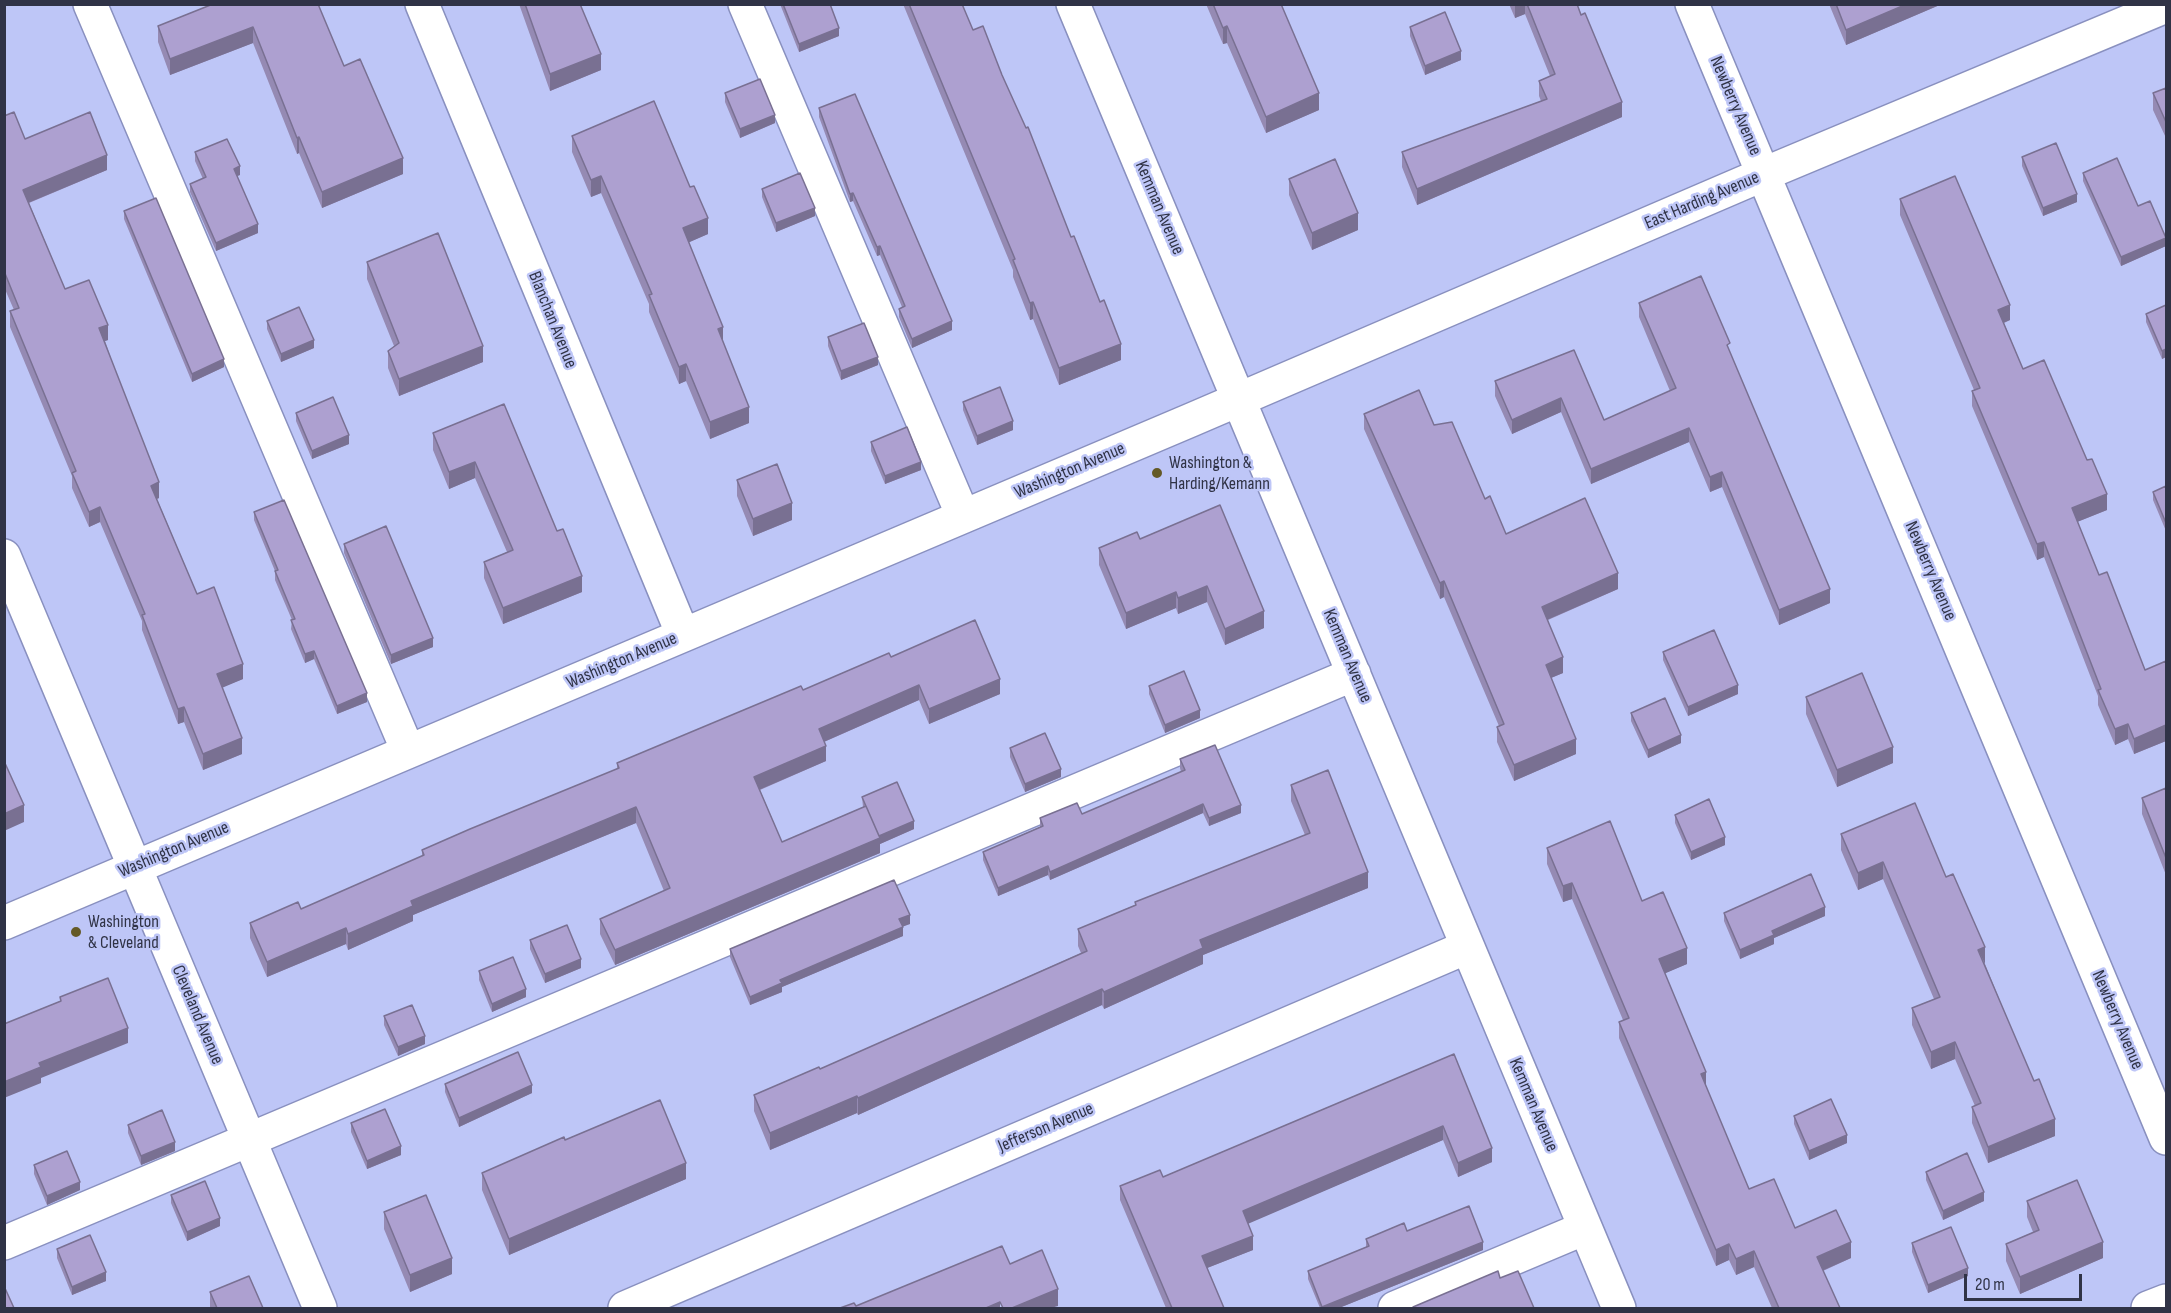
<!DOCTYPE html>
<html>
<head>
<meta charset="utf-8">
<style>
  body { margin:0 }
  #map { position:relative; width:2171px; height:1313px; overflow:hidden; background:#bec6f7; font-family:"Sofia Sans Condensed",sans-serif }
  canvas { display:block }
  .frame { position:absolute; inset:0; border:6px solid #303346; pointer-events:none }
  .scale { position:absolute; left:1964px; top:1274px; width:118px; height:27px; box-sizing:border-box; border:3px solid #303346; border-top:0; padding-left:8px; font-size:18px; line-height:21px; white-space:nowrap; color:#303346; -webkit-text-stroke:4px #bec6f7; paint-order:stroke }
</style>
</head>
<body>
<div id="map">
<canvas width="2171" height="1313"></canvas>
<div class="frame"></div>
<div class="scale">20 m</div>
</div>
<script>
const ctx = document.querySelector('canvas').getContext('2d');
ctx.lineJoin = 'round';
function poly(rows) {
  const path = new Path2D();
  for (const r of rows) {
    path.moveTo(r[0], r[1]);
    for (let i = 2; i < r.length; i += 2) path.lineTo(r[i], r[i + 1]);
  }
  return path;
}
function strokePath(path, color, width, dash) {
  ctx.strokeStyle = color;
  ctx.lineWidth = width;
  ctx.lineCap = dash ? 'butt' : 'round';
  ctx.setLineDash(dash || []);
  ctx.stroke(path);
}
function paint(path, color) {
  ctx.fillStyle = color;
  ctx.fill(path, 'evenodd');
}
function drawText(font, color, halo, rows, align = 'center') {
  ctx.font = font + ' "Sofia Sans Condensed",sans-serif';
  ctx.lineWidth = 5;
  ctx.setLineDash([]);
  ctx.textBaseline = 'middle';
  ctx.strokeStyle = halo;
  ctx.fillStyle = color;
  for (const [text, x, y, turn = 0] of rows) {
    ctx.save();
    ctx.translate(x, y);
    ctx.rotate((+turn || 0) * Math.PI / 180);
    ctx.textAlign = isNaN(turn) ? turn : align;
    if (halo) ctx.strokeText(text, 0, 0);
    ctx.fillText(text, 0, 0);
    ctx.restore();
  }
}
const minor = poly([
  [90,4,408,751],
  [422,4,683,635],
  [745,4,963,516],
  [1073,4,1619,1308],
  [1692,4,2166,1138],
  [4,556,320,1308],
  [4,923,1191,420,1764,174,2166,6],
  [4,1243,1354,674],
  [625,1308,1467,947],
  [1395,1308,1585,1228],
  [2148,1308,2166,1301]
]);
const wall = poly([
  [213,4,344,66,403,174,322,208,299,153,297,154,253,43,170,75,158,42,158,26],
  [519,4,580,4,601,70,550,91],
  [780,4,830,4,839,36,799,52],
  [903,4,962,4,973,30,1002,75,1121,360,1059,385,1033,319,1030,320,1013,277,1013,270],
  [1206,4,1281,4,1319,110,1266,133,1227,43,1223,44],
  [1509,4,1577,4,1622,117,1417,205,1402,167,1402,152,1541,101,1539,96,1539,81,1550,76,1525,14,1515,18],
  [1829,4,1942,4,1846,45],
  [1410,27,1461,60,1425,75,1410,36],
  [2166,88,2166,138,2153,110,2153,93],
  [725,93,775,123,740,138,725,102],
  [819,108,952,330,912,348,899,317,899,309,902,307,880,255,877,256,853,201,850,202,819,117],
  [4,116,25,139,107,170,29,203,65,289,108,340,105,341,159,498,157,499,197,594,243,679,222,687,242,754,203,770,184,722,178,724,142,630,142,621,100,522,89,527,72,488,72,476,10,327,10,311,14,310,4,287],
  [572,136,708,234,689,242,749,423,710,439,686,381,679,384,649,312,649,304,601,193,591,197,572,152],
  [195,152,240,175,237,176,258,233,216,251,190,192,190,184,203,179,195,161],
  [2022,157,2077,202,2043,216,2022,166],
  [2083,173,2138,206,2166,246,2121,266,2083,181],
  [1289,179,1358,230,1312,250,1289,195],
  [762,189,815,216,776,232,762,197],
  [1900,199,2010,320,2004,323,2023,369,2107,510,2077,522,2099,575,2145,670,2166,661,2166,741,2134,754,2128,739,2115,745,2098,705,2098,696,2044,557,2037,560,1972,406,1972,391,1974,390,1900,215],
  [124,211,224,367,192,382,124,219],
  [367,262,483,362,399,396,388,368,388,351,394,346,367,279],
  [1639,303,1730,352,1830,603,1779,625,1722,487,1710,492,1689,442,1591,484,1561,412,1512,434,1495,396,1495,381,1574,350,1604,420,1670,391,1639,317],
  [2166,305,2166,357,2162,359,2146,322,2146,314],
  [267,321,314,348,281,362,267,329],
  [828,337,878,365,841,380,828,346],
  [963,402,1013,430,977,445,963,410],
  [504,404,582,592,503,624,484,578,484,562,507,552,475,478,449,489,433,450,433,433],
  [296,413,349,444,312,459,296,421],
  [1364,414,1434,425,1485,499,1506,534,1618,589,1548,620,1563,673,1551,678,1576,754,1514,781,1497,742,1497,727,1499,726,1444,597,1440,599,1364,429],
  [871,442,921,470,885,484,871,451],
  [737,480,792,520,753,536,737,496],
  [2166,486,2166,531,2153,500,2153,492],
  [254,512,367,702,337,714,314,659,305,663,291,629,292,620,275,580,275,571,254,520],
  [1140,539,1264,628,1225,645,1207,602,1178,614,1176,608,1126,629,1099,565,1099,548],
  [344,544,433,647,391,664,344,553],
  [1663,652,1738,694,1688,716,1663,660],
  [891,657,1000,694,929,724,919,700,824,742,826,761,760,790,782,842,863,807,862,797,914,829,880,844,880,853,615,965,600,934,600,919,664,891,636,823,413,915,413,921,348,950,346,944,267,977,250,938,250,923,301,909,422,856,422,850,617,769,617,763,803,690],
  [1149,686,1200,718,1165,733,1149,694],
  [1806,697,1893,763,1837,787,1806,714],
  [1631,713,1681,743,1648,758,1631,721],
  [1010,748,1061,777,1025,792,1010,757],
  [1180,759,1241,813,1209,826,1203,813,1050,880,1048,875,998,896,983,860,983,852,1040,827,1040,818,1082,814,1181,772,1180,768],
  [1291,785,1368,888,1203,955,1203,964,1104,1009,1102,1005,858,1115,857,1113,770,1150,754,1111,754,1095,820,1069,1081,953,1078,946,1078,929,1135,905,1135,902,1305,835,1291,801],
  [2166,788,2166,875,2142,814,2142,798],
  [1675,815,1725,845,1691,860,1675,823],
  [1841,834,1946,877,1985,964,2055,1136,1988,1163,1972,1123,1972,1107,1975,1106,1955,1059,1931,1069,1912,1025,1912,1008,1934,999,1883,879,1858,890,1841,850],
  [1547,848,1642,901,1687,964,1665,973,1706,1087,1749,1189,1795,1228,1851,1258,1823,1271,1840,1308,1772,1308,1754,1267,1736,1275,1729,1260,1716,1266,1619,1038,1619,1022,1623,1020,1572,899,1563,902,1547,864],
  [1724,913,1825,916,1774,938,1774,944,1740,959,1724,921],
  [910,924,903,926,903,936,782,987,782,992,750,1005,730,957,730,949],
  [530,940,581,968,545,983,530,949],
  [479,971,526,997,492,1012,479,980],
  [384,1016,425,1044,398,1056,384,1025],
  [1454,1054,1492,1162,1458,1177,1443,1140,1248,1223,1253,1250,1207,1268,1224,1308,1166,1308,1120,1200,1120,1186,1163,1177],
  [445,1084,532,1093,459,1127,445,1092],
  [1794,1116,1847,1143,1809,1160,1794,1124],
  [351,1123,401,1155,367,1169,351,1132],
  [128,1125,175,1151,141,1165,128,1133],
  [565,1140,686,1179,509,1255,482,1190,482,1173],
  [34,1165,80,1190,47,1205,34,1174],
  [1926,1172,1984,1201,1943,1220,1926,1180],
  [171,1195,220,1226,187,1241,171,1203],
  [2027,1201,2103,1258,2020,1294,2006,1261,2006,1244,2033,1232,2027,1217],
  [384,1212,452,1274,410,1292,384,1229],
  [1407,1231,1483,1250,1339,1308,1320,1308,1308,1279,1308,1271,1366,1247,1366,1239],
  [1912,1243,1968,1276,1928,1293,1912,1252],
  [57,1249,106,1281,72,1295,57,1258],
  [210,1292,263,1308,210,1308]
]);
const shadedWall = poly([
  [1515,4,1525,4,1525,14,1515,18],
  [1907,4,1942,4,1846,45,1846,30],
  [1227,26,1227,43,1223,44,1223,28],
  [253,27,253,43,170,75,170,59],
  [839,28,839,36,799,52,799,44],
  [1461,51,1461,60,1425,75,1425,66],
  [601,54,601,70,550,91,550,74],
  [1319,93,1319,110,1266,133,1266,117],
  [1622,102,1622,117,1417,205,1417,189],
  [775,115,775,123,740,138,740,129],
  [299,137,299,153,297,154,297,138],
  [107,155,107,170,23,205,23,190],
  [403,158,403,174,322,208,322,192],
  [240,166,240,175,234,177,234,169],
  [601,176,601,193,591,197,591,180],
  [853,193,853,201,850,202,850,194],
  [2077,194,2077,202,2043,216,2043,208],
  [815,208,815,216,776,232,776,223],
  [1358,213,1358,230,1312,250,1312,233],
  [708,218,708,234,683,245,683,228],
  [258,224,258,233,216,251,216,243],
  [2166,238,2166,246,2121,266,2121,257],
  [880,246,880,255,877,256,877,247],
  [1033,302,1033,319,1030,320,1030,303],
  [2010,305,2010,320,1998,325,1998,310],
  [952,321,952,330,912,348,912,339],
  [108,325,108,340,99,343,99,328],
  [723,327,723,343,718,329],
  [314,340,314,348,281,362,281,354],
  [1121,344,1121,360,1059,385,1059,368],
  [483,346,483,362,399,396,399,379],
  [2166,349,2166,357,2162,359,2162,351],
  [878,357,878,365,841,380,841,371],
  [224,359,224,367,192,382,192,374],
  [686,364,686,381,679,384,679,367],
  [1561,398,1561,412,1512,434,1512,420],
  [749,407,749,423,710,439,710,422],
  [1013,421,1013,430,977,445,977,436],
  [1689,428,1689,442,1591,484,1591,469],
  [349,435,349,444,312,459,312,451],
  [475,462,475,478,449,489,449,472],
  [921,462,921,470,885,484,885,476],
  [1722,472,1722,487,1710,492,1710,477],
  [159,482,159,498,151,501,151,486],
  [2107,494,2107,510,2072,524,2072,508],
  [792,503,792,520,753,536,753,519],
  [100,507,100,522,89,527,89,512],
  [2044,542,2044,557,2037,560,2037,544],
  [1618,573,1618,589,1542,622,1542,607],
  [582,576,582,592,503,624,503,608],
  [1444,581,1444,597,1440,599,1440,583],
  [1207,586,1207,602,1178,614,1178,598],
  [1830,589,1830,603,1779,625,1779,610],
  [1176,592,1176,608,1126,629,1126,613],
  [1264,611,1264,628,1225,645,1225,629],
  [433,638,433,647,391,664,391,655],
  [314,651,314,659,305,663,305,654],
  [1563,657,1563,673,1546,680,1546,665],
  [243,664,243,679,217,690,217,674],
  [1000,679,1000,694,929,724,929,709],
  [919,685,919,700,819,744,819,729],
  [1738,685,1738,694,1688,716,1688,707],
  [367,693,367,702,337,714,337,706],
  [184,707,184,722,178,724,178,709],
  [1200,710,1200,718,1165,733,1165,725],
  [2128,724,2128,739,2115,745,2115,729],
  [2166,725,2166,741,2134,754,2134,739],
  [1681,735,1681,743,1648,758,1648,750],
  [242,738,242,754,203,770,203,754],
  [1576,739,1576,754,1514,781,1514,765],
  [826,746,826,761,754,792,754,777],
  [1893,747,1893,763,1837,787,1837,770],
  [1061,769,1061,777,1025,792,1025,784],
  [1203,804,1203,813,1050,880,1050,872],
  [24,805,24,822,4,831,4,814],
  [1241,805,1241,813,1209,826,1209,818],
  [636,807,636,823,413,915,413,921,348,950,348,934,411,901],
  [914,821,914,829,880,844,880,853,615,965,615,950],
  [1725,837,1725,845,1691,860,1691,852],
  [1883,862,1883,879,1858,890,1858,873],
  [1048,866,1048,875,998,896,998,888],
  [1368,872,1368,888,1203,955,1203,964,1104,1009,1104,992,1200,940],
  [1572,883,1572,899,1563,902,1563,886],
  [1825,907,1825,916,1774,938,1774,944,1740,959,1740,950,1772,931],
  [910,915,910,924,899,928,899,919],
  [903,927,903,936,782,987,782,992,750,1005,750,997,780,980],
  [346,928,346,944,267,977,267,962],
  [1985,947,1985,964,1978,950],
  [1687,948,1687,964,1659,976,1659,959],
  [581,959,581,968,545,983,545,974],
  [526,989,526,997,492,1012,492,1004],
  [1102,989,1102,1005,858,1115,858,1098],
  [128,1028,128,1043,41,1078,41,1083,4,1098,4,1082,39,1063],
  [425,1036,425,1044,398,1056,398,1047],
  [1955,1042,1955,1059,1931,1069,1931,1052],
  [1706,1072,1706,1088,1701,1074],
  [532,1085,532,1093,459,1127,459,1118],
  [857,1096,857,1113,770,1150,770,1133],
  [2055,1119,2055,1136,1988,1163,1988,1147],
  [1443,1126,1443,1140,1243,1226,1243,1211],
  [1847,1135,1847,1143,1809,1160,1809,1151],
  [175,1142,175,1151,141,1165,141,1156],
  [401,1146,401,1155,367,1169,367,1161],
  [1492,1148,1492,1162,1458,1177,1458,1163],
  [686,1163,686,1179,509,1255,509,1239],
  [80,1182,80,1190,47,1205,47,1196],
  [1984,1192,1984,1201,1943,1220,1943,1211],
  [220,1218,220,1226,187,1241,187,1232],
  [1253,1236,1253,1250,1202,1270,1202,1256],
  [1483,1242,1483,1250,1339,1308,1322,1308,1322,1307],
  [1851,1242,1851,1258,1817,1273,1817,1257],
  [2103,1242,2103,1258,2020,1294,2020,1277],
  [1729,1244,1729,1260,1716,1266,1716,1250],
  [1754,1251,1754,1267,1736,1275,1736,1259],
  [452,1258,452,1274,410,1292,410,1275],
  [1968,1268,1968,1276,1928,1293,1928,1285],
  [106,1272,106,1281,72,1295,72,1287],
  [1058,1289,1058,1306,1051,1308,1012,1308],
  [1000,1302,1000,1308,986,1308]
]);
const building = poly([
  [213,4,318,4,344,66,360,59,403,158,322,192,299,137,297,138,253,27,170,59,158,26,213,4],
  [525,4,580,4,601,54,550,74,525,4],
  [783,4,830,4,839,28,799,44,783,4],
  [909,4,962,4,973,30,983,26,1002,75,1026,128,1028,127,1071,237,1074,236,1100,302,1104,300,1121,344,1059,368,1033,302,1030,303,1013,260,1015,259,909,4],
  [1213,4,1281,4,1319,93,1266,117,1227,26,1223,28,1213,4],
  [1527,4,1577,4,1581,15,1585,13,1622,102,1417,189,1402,152,1547,99,1539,81,1555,74,1527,4],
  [1836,4,1907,4,1846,30,1836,4],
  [1445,12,1461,51,1425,66,1410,27,1445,12],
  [760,79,775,115,740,129,725,93,760,79],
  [2166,88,2166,122,2153,93,2166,88],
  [855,94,952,321,912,339,899,309,905,306,880,246,877,247,853,193,850,194,819,108,855,94],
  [654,101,690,187,694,186,708,218,683,228,723,327,718,329,749,407,710,422,686,364,679,367,649,295,652,294,601,176,591,180,572,136,654,101],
  [14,112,25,139,90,112,107,155,23,190,65,289,89,280,108,325,99,328,159,482,151,486,197,594,214,587,243,664,217,674,242,738,203,754,184,707,178,709,142,615,145,614,100,507,89,512,72,473,76,471,10,311,19,308,4,271,4,116,14,112],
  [227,139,240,166,234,169,258,224,216,243,190,184,206,177,195,152,227,139],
  [2056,143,2077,194,2043,208,2022,157,2056,143],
  [2117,158,2138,206,2150,201,2166,238,2121,257,2083,173,2117,158],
  [1335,159,1358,213,1312,233,1289,179,1335,159],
  [800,173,815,208,776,223,762,189,800,173],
  [1955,176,2010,305,1998,310,2023,369,2044,360,2087,460,2092,459,2107,494,2072,508,2099,575,2107,572,2145,670,2166,661,2166,725,2134,739,2128,724,2115,729,2098,690,2101,689,2044,542,2037,544,1972,391,1980,388,1900,199,1955,176],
  [156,198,224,359,192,374,124,211,156,198],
  [438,233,483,346,399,379,388,351,399,343,367,262,438,233],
  [1701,276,1730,343,1727,345,1830,589,1779,610,1722,472,1710,477,1689,428,1591,469,1561,398,1512,420,1495,381,1574,350,1604,420,1676,388,1639,303,1701,276],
  [2166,305,2166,349,2162,351,2146,314,2166,305],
  [299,307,314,340,281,354,267,321,299,307],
  [864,323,878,357,841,371,828,337,864,323],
  [1000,387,1013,421,977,436,963,402,1000,387],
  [1419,390,1434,425,1452,422,1485,499,1490,496,1506,534,1585,498,1618,573,1542,607,1563,657,1546,665,1576,739,1514,765,1497,727,1504,724,1444,581,1440,583,1364,414,1419,390],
  [333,397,349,435,312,451,296,413,333,397],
  [504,404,557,531,563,529,582,576,503,608,484,562,513,550,475,462,449,472,433,433,504,404],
  [907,427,921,462,885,476,871,442,907,427],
  [777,464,792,503,753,519,737,480,777,464],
  [2166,486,2166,523,2153,492,2166,486],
  [284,500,367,693,337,706,314,651,305,654,291,620,295,619,275,571,278,570,254,512,284,500],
  [1220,505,1264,611,1225,629,1207,586,1178,598,1176,592,1126,613,1099,548,1137,532,1140,539,1220,505],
  [386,526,433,638,391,655,344,544,386,526],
  [975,620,1000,679,929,709,919,685,819,729,826,746,754,777,782,842,866,806,880,838,615,950,600,919,670,888,636,807,411,901,413,906,348,934,346,928,267,962,250,923,298,902,301,909,424,855,422,850,470,829,619,768,617,763,801,686,803,690,889,653,891,657,975,620],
  [1714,630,1738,685,1688,707,1663,652,1714,630],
  [1184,671,1200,710,1165,725,1149,686,1184,671],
  [1862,673,1893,747,1837,770,1806,697,1862,673],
  [1665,698,1681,735,1648,750,1631,713,1665,698],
  [1045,733,1061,769,1025,784,1010,748,1045,733],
  [1215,745,1241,805,1209,818,1203,804,1050,872,1048,866,998,888,983,852,1043,826,1040,818,1077,803,1082,814,1185,770,1180,759,1215,745],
  [4,761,24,805,4,814,4,761],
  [1328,770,1368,872,1200,940,1203,948,1104,992,1102,989,858,1098,857,1096,770,1133,754,1095,819,1067,820,1069,1087,951,1078,929,1136,905,1135,902,1310,833,1291,785,1328,770],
  [897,782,914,821,879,836,862,797,897,782],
  [2166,788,2166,858,2142,798,2166,788],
  [1709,799,1725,837,1691,852,1675,815,1709,799],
  [1915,803,1946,877,1953,874,1985,947,1978,950,2034,1081,2039,1079,2055,1119,1988,1147,1972,1107,1981,1103,1955,1042,1931,1052,1912,1008,1940,997,1883,862,1858,873,1841,834,1915,803],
  [1610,821,1642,901,1663,892,1687,948,1659,959,1706,1072,1701,1074,1749,1189,1774,1179,1795,1228,1836,1210,1851,1242,1817,1257,1840,1308,1779,1308,1754,1251,1736,1259,1729,1244,1716,1250,1619,1022,1629,1018,1572,883,1563,886,1547,848,1610,821],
  [1811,874,1825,907,1772,931,1774,935,1740,950,1724,913,1811,874],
  [894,880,910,915,899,919,903,927,780,980,782,983,750,997,730,949,894,880],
  [567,925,581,959,545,974,530,940,567,925],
  [513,957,526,989,492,1004,479,971,513,957],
  [108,978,128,1028,39,1063,41,1067,4,1082,4,1024,61,1001,60,997,108,978],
  [412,1005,425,1036,398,1047,384,1016,412,1005],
  [518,1052,532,1085,459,1118,445,1084,518,1052],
  [1454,1054,1492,1148,1458,1163,1443,1126,1243,1211,1253,1236,1202,1256,1224,1308,1172,1308,1120,1186,1160,1170,1163,1177,1454,1054],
  [1831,1099,1847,1135,1809,1151,1794,1116,1831,1099],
  [660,1100,686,1163,509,1239,482,1173,564,1137,565,1140,660,1100],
  [385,1109,401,1146,367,1161,351,1123,385,1109],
  [162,1110,175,1142,141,1156,128,1125,162,1110],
  [67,1151,80,1182,47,1196,34,1165,67,1151],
  [1967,1153,1984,1192,1943,1211,1926,1172,1967,1153],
  [2077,1180,2103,1242,2020,1277,2006,1244,2039,1230,2027,1201,2077,1180],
  [205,1181,220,1218,187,1232,171,1195,205,1181],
  [426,1195,452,1258,410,1275,384,1212,426,1195],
  [1469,1206,1483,1242,1322,1307,1308,1271,1369,1246,1366,1239,1404,1223,1407,1231,1469,1206],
  [1951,1227,1968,1268,1928,1285,1912,1243,1951,1227],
  [90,1235,106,1272,72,1287,57,1249,90,1235],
  [1002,1246,1010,1264,1042,1250,1058,1289,1012,1308,1003,1308,1000,1302,986,1308,840,1308,854,1303,856,1306,1002,1246],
  [1498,1271,1500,1278,1518,1271,1534,1308,1414,1308,1413,1307,1498,1271],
  [249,1276,263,1308,217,1308,210,1292,249,1276],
  [4,1286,14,1308,4,1308,4,1286]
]);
const markers = [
  [1157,473,6,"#645926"],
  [76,932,6,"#645926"]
];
const streetNames = [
  ["Newberry Avenue",1735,106,67],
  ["East Harding Avenue",1702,201,-23],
  ["Kemman Avenue",1159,208,67],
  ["Blanchan Avenue",552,320,68],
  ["Washington Avenue",1070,471,-23],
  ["Newberry Avenue",1930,571,67],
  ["Kemman Avenue",1347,656,67],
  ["Washington Avenue",622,661,-23],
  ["Washington Avenue",174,850,-23],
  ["Cleveland Avenue",197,1015,67],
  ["Newberry Avenue",2117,1020,67],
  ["Kemman Avenue",1533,1105,67],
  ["Jefferson Avenue",1046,1128,-23]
];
const poiNames = [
  ["Washington &",1169,463],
  ["Harding/Kemann",1169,484],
  ["Washington",88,922],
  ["& Cleveland",88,943]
];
strokePath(minor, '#8990bf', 36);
strokePath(minor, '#fff', 33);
paint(wall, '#958ab3');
paint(shadedWall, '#797092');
paint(building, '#ada0d0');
strokePath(building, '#797092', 1.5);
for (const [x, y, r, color] of markers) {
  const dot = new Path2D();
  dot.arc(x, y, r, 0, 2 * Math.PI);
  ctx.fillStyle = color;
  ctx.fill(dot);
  strokePath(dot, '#bec6f7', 2);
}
drawText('18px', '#303346', '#bec6f7', streetNames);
drawText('18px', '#303346', '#bec6f7', poiNames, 'left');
</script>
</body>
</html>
